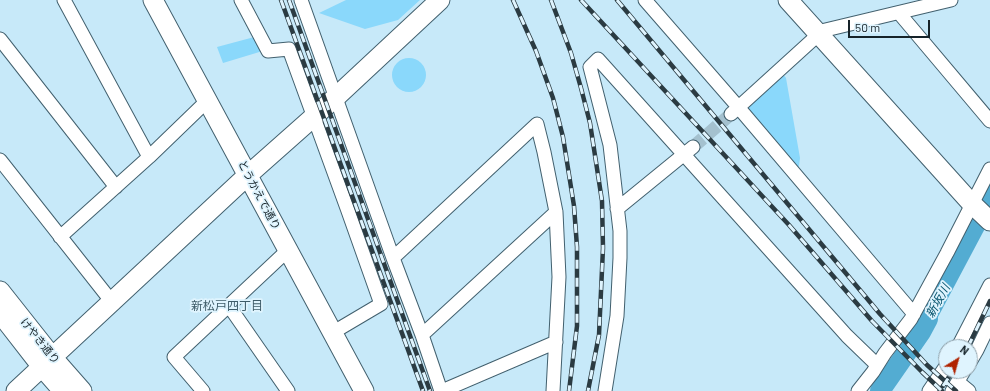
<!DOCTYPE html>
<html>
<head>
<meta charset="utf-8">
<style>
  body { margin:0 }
  #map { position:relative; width:990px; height:391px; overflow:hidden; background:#c7e9f9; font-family:Barlow,sans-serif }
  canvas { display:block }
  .north { position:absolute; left:938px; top:339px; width:40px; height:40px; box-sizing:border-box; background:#dff4fe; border:1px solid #8fa0a9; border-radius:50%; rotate:37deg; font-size:11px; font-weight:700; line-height:16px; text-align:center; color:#162329 }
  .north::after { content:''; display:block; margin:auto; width:14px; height:18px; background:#b02300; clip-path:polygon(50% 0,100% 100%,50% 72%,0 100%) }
  .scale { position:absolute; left:848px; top:20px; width:82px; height:18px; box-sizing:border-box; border:2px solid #162329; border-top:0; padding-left:5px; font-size:12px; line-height:14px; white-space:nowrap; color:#162329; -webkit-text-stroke:3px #dff4fe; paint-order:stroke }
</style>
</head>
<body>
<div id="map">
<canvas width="990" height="391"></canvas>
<div class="north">N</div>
<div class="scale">50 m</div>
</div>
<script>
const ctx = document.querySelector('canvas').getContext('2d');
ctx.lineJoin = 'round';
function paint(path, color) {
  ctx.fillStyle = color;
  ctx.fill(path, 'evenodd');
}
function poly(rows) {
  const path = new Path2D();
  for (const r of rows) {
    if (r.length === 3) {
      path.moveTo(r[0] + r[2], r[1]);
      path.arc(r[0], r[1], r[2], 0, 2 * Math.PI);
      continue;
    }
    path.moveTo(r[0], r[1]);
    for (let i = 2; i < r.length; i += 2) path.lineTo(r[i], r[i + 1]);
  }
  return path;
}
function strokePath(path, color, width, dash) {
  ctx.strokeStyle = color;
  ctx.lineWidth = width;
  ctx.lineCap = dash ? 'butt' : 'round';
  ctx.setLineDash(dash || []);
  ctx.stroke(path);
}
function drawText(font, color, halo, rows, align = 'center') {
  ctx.font = font + ' Barlow,"Noto Sans JP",sans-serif';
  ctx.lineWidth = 3.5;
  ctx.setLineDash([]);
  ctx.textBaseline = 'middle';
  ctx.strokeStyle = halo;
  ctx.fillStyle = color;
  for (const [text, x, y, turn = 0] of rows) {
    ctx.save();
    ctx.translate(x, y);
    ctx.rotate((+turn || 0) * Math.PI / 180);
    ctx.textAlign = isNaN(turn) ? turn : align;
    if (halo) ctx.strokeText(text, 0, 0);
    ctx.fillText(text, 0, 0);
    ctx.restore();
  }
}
const green = poly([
  [346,0,420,0,398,20,365,29,319,13],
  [258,36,266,50,223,63,217,47],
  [409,75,17],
  [782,73,786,78,800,158,799,166,797,169,747,107]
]);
const water = poly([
  [990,183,990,219,921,349,909,337]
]);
const river = poly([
  [880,391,921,332,928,319]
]);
const streetTunnel = poly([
  [693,147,731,114]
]);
const street = poly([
  [64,0,149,157],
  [241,0,268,51,289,49,348,211,381,304,332,333],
  [301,0,393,258],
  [645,0,733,101,914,314],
  [899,13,990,121],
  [817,32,951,0],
  [0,39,116,187],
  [731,114,819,34],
  [0,160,112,302],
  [617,209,693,147],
  [60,237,149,157,208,100],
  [229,306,288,391],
  [422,335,556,212],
  [958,347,990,285],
  [970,362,977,350,990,323],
  [958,382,969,391],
  [203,391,174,357,288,250],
  [441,391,422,335,393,258,537,124,544,152,556,212,559,277,553,391],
  [442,391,556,342],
  [605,391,617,316,620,258,620,231,610,145,590,67,598,59,847,336,877,365],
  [858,391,873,372,885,353,911,319,947,253,990,169],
  [929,391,946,366],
  [952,391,964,371]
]);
const secondary = poly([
  [153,0,364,391],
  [788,0,972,204,990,221],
  [0,291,53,358,82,391],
  [0,313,42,367,63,391],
  [16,391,248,175,336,97,440,0]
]);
const rail = poly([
  [281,0,423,391],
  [289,0,430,391],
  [513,0,536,51,553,98,563,137,574,206,577,247,577,326,569,391],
  [551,0,571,53,581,88,590,123,602,201,603,248,599,335,588,391],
  [581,0,789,225,872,321,922,372,942,391],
  [617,0,880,314,927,365,956,391],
  [968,347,990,301],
  [943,386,953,371]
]);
const streetNames = [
  ["とうかえで通り",259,195,62],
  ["けやき通り",40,341,51]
];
const waterNames = [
  ["新坂川",938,301,-61]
];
const neighbourhoodNames = [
  ["新松戸四丁目",227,306]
];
paint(green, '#8ad8fb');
paint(water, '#53acd2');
strokePath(river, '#53acd2', 20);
strokePath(streetTunnel, '#a4c1cf', 13, [13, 6]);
strokePath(street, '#42606e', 15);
strokePath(secondary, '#42606e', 21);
strokePath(street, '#fff', 13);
strokePath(secondary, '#fff', 19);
strokePath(rail, '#2b3b42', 4.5);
strokePath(rail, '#dff4fe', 3, [9]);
drawText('11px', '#162329', '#dff4fe', streetNames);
drawText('italic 12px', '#07546e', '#dff4fe', waterNames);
drawText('12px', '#3e5c69', '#dff4fe', neighbourhoodNames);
</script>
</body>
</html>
